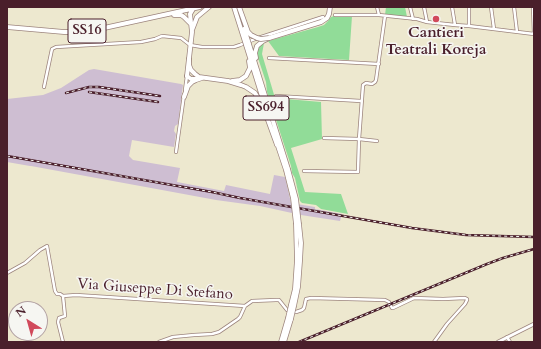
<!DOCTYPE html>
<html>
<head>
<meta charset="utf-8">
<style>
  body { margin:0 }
  #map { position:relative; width:541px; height:349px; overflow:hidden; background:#ede8cf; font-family:Cardo,serif }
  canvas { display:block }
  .frame { position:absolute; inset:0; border:8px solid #4a1f2b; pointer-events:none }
  .north { position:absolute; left:8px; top:301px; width:40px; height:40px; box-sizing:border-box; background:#f6f6f2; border:1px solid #b1a0a2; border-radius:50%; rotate:323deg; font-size:11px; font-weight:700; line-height:16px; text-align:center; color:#4a1f2b }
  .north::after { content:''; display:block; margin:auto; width:14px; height:18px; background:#d1495b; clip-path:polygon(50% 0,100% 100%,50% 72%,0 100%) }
</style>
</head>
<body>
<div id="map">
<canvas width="541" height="349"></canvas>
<div class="frame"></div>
<div class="north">N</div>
</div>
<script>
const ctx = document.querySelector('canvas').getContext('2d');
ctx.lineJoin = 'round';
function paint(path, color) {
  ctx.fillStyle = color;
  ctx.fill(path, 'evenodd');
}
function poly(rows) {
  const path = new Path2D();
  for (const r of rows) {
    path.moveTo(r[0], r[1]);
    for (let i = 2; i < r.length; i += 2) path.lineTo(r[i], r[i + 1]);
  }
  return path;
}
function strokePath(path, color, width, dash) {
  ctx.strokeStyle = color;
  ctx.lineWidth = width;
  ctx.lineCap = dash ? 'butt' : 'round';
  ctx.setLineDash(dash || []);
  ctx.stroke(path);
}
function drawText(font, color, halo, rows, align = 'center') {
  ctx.font = font + ' Cardo,serif';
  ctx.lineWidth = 3;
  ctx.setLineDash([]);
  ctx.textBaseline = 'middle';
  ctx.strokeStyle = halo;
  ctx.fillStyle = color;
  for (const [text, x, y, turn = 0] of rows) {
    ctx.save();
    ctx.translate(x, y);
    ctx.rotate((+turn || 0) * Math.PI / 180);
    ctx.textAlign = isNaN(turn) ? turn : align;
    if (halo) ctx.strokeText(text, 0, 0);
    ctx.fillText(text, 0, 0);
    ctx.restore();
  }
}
const industrial = poly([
  [94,69,181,84,183,85,178,124,175,126,174,131,176,134,174,147,132,140,129,156,133,160,180,168,177,182,224,191,226,185,270,194,274,175,285,177,291,203,315,207,315,209,342,214,340,221,301,215,260,206,216,200,162,190,31,166,30,166,7,162,7,99,43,95,61,88,89,70]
]);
const green = poly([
  [386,7,405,7,407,17,385,15],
  [334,16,352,16,349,60,279,56,268,41,318,27,324,25,328,21,331,17],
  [264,43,262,54,275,98,321,102,322,139,291,148,305,192,341,194,348,214,321,209,316,205,302,203,300,201,295,178,292,173,291,166,267,92,266,82,258,58,257,53,258,49,260,45]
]);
const minor = poly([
  [377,7,379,15],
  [410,7,413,19],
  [424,7,427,22],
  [452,7,455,25],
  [469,7,469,26],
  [491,7,494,29],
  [514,7,517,32],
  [533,7,534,34],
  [335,15,379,15,417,19,427,22,455,25,469,26,534,34],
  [269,58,379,64],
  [44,87,52,49,56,47,141,42,155,39,162,36,181,38,190,45,202,47,234,47,240,45,255,39,323,17],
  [185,90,187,76],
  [276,96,361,101],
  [324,138,359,139,377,141],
  [176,152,184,95],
  [304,171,358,172,359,139,363,85,366,83,372,84,375,82,376,80,385,16],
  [7,273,25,263,40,250,47,246,55,291,57,294,60,294,63,296,65,316,59,318,58,322,63,342],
  [63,296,76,295,245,306],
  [296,312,302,310,304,308,306,299,311,298,385,300,389,302,392,308,393,308,414,298,443,299,465,298,467,299,467,300,465,304,447,324,434,342],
  [507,337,510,342],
  [159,342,173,337,194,335,212,334,219,332,238,319,240,317,245,306,252,301,276,300,279,300,287,310]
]);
const tertiary = poly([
  [498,342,534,324]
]);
const primary = poly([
  [174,15,181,15,184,17,190,23],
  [7,27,64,32,80,32,95,30,200,7],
  [192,30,197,17,209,7],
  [187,76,192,32,190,14,193,9]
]);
const trunk = poly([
  [249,44,288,169],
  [246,45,265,106],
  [256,58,255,53,257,46,263,41,269,38,321,22,327,18,329,14,330,7],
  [189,59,189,65,191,70,195,74,199,77,228,81,241,85,246,87,255,93,263,106,276,142,277,145],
  [187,76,191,79,197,79],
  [232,81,240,80,246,76,250,68,249,61],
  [184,97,188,86,192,82,196,80,202,78],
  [277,143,286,170],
  [291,305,295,289,297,260,296,224],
  [294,306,298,287,300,261,301,243,299,224],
  [281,342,288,318],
  [284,342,291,319]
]);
const rail = poly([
  [89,92,158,102],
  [66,93,89,87,99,87,160,96],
  [7,156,212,192,240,198,412,228,466,235,534,237],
  [299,342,487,264,503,258,534,249]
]);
const trunkBridge = poly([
  [234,7,246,45],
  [239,7,248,32,251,35,257,38,261,39,269,38],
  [244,29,249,44],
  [288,169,296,199,299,224],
  [286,170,293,198,296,224],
  [288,318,291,305],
  [291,319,294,306]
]);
const markers = [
  [436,19,4,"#d1495b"]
];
const shields = [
  [87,31,38],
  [266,108,46]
];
const shieldNames = [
  ["SS16",87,31],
  ["SS694",266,108]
];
const poiNames = [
  ["Cantieri",436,34],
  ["Teatrali Koreja",436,51]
];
const streetNames = [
  ["Via Giuseppe Di Stefano",155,290,4]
];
paint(industrial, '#cebed2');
paint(green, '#91dc98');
strokePath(minor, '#9c847d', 4);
strokePath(tertiary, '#9c847d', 4.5);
strokePath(primary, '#9c847d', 5.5);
strokePath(trunk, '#9c847d', 5.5);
strokePath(minor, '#fff', 2.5);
strokePath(tertiary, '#fff', 3);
strokePath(primary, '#fff', 4);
strokePath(trunk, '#fff', 4);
strokePath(rail, '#4a1f2b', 2.5);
strokePath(rail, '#f6f6f2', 1, [3]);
strokePath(trunkBridge, '#9c847d', 5.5, []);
strokePath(trunkBridge, '#fff', 4);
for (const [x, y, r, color] of markers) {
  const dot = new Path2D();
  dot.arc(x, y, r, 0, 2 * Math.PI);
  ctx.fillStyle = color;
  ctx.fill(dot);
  strokePath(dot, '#f6f6f2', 1.5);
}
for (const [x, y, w] of shields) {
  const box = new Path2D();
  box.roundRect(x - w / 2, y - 12, w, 24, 3);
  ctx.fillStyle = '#f6f6f2';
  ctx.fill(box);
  strokePath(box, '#4a1f2b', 1);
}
drawText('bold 14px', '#4a1f2b', null, shieldNames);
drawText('bold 15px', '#4a1f2b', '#f6f6f2', poiNames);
drawText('15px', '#4a1f2b', '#f6f6f2', streetNames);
</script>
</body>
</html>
